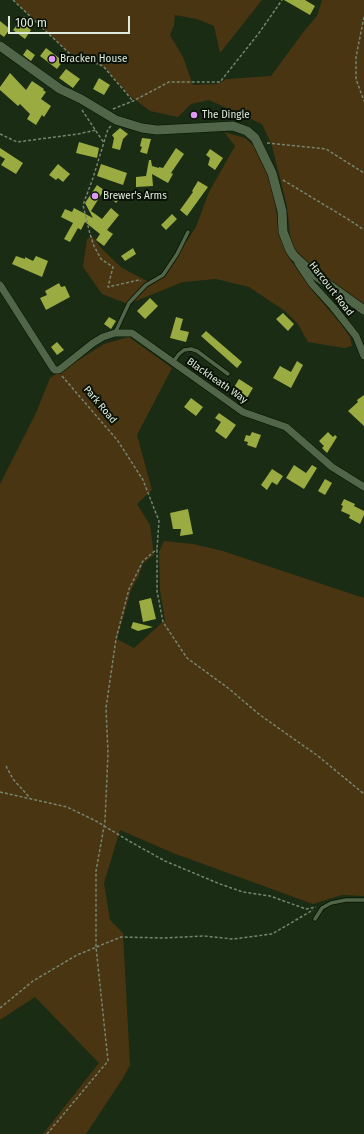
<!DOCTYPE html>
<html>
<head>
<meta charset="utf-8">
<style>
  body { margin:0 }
  #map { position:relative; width:364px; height:1134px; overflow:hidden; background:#1a2c13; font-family:"Fira Sans",sans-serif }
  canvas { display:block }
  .scale { position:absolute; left:8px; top:16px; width:122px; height:18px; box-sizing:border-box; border:2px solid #deebda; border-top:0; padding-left:5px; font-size:12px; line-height:14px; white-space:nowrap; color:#deebda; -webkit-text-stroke:3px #0a1207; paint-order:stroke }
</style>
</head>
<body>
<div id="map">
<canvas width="364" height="1134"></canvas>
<div class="scale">100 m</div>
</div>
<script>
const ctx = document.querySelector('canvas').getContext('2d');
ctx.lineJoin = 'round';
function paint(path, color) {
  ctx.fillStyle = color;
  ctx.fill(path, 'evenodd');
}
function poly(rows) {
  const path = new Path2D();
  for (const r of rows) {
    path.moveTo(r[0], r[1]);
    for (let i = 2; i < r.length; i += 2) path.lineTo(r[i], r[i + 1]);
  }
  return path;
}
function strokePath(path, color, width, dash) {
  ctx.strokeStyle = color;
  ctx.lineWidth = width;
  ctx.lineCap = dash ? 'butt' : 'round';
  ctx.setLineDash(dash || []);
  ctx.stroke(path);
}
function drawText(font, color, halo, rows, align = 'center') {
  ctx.font = font + ' "Fira Sans",sans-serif';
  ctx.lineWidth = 4;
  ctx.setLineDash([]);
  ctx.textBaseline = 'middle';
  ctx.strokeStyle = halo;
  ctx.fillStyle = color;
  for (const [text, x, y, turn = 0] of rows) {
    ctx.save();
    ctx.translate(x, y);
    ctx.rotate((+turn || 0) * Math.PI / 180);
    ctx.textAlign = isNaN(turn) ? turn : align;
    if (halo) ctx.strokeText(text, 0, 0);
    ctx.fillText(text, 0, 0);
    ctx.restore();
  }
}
const green = poly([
  [13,0,262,0,220,53,214,26,197,19,175,15,174,25,170,35,183,57,193,85,217,84,227,79,271,76,305,30,317,16,322,0,364,0,364,307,305,262,291,245,287,206,272,146,262,124,209,100,191,104,178,117,150,111,130,96,103,66,70,54],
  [224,132,245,138,255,147,270,176,279,228,289,258,312,290,340,323,350,337,352,346,344,348,308,342,298,324,285,311,249,287,216,279,183,282,128,304,102,294,83,267,87,239,92,236,103,250,122,268,147,281,164,275,196,227,209,192,235,146],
  [129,337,172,368,137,435,152,490,137,504,150,525,154,555,143,563,139,575,131,590,117,639,134,648,165,620,160,590,159,552,164,541,193,544,223,551,364,598,364,896,342,895,313,904,173,853,120,830,104,883,110,920,123,933,130,1065,123,1078,86,1134,43,1134,99,1063,35,997,0,1020,0,484,36,413,50,378,104,344]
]);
const building = poly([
  [284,0,305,0,315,6,310,15],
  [24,16,29,22,26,26,31,30,25,39,13,30],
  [0,21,10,29,4,37,0,34],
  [46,48,63,61,57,69,40,56],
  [27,49,35,55,31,61,23,55],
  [66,69,80,79,73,88,59,78],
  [10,73,26,90,32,81,44,89,43,90,46,92,41,99,51,106,44,117,42,115,36,125,27,119,30,114,20,104,18,106,0,90,0,87],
  [99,78,110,85,104,95,93,89],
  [120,128,128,134,123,139,120,150,112,148,114,138,112,135],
  [142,138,151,139,147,154,140,152,142,147,140,146],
  [79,142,99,148,97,158,76,153],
  [0,148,23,163,16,174,1,165,5,159,0,156],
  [176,148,184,154,171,173,173,174,168,183,152,174,153,186,136,187,136,177,146,176,149,160,151,160,152,166,159,168,159,167,163,168],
  [210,149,223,158,215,170,208,165,210,158,206,155],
  [58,164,70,174,63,182,58,178,56,180,49,175],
  [101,164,127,173,123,185,97,176],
  [198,181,208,187,187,216,180,210,193,192,192,191],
  [97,185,104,190,91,211,102,219,111,208,119,215,107,230,113,234,104,246,96,240,100,234,85,222,81,230,78,228,70,242,64,239,73,223,61,217,65,209,72,212,74,208,93,218,85,203],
  [113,192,120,198,116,203,109,196],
  [172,214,177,219,166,230,161,225],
  [133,248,136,254,125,261,121,256],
  [16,256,25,259,25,257,33,261,36,256,48,261,42,277,12,264],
  [59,283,61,287,65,286,70,297,46,310,40,298,47,295,45,291],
  [150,298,158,306,145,319,137,311],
  [283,313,294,324,288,331,276,319],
  [109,317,116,321,111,329,104,324],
  [176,317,183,319,180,330,189,332,186,342,170,338],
  [206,331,242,362,237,368,201,336],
  [57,342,64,350,57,355,51,347],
  [297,361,303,365,291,388,273,378,280,366,291,372],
  [239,379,253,388,247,398,233,389],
  [364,395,364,426,348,411,358,402,357,400],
  [191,398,203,407,196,416,184,407],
  [219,413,236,425,226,439,215,431,221,422,215,418],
  [252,432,261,435,256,448,247,445,248,442,244,441,246,435,250,436],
  [328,432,333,437,335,435,337,437,327,453,322,448,324,446,319,441],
  [294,465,306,473,312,465,317,468,304,489,286,478],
  [272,469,283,476,277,485,272,482,267,490,261,485],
  [325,479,332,483,325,495,318,491],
  [344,499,355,504,354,506,364,511,364,515,360,524,349,518,350,515,341,511,343,506,341,505],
  [188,509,193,534,180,536,181,529,173,529,170,513],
  [151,598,156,619,143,622,139,601],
  [133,622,153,627,138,631,131,628]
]);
const path = poly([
  [13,0,70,54,103,66,133,101],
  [364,17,356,57,356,79,364,101],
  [113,109,133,101,169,82,220,82,259,33,282,0],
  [82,110,104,143],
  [111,126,108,129,93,178,83,205,90,234,94,246,101,259,113,267,108,287,139,280,141,281],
  [0,134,17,142,78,134,96,130],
  [267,143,326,149,364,173],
  [283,180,351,221,364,230],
  [62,376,118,441,143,480,159,521,157,549,157,591,163,622,187,658,228,688,260,715,318,756,364,794],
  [6,766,13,779,30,798],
  [0,792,67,807,96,821,129,841,165,861,220,884,243,892,270,896,306,909,316,907],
  [0,1008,33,981,77,955,121,937,164,938,204,936,233,939,272,934,313,910],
  [47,1134,108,1061,96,947,96,871,105,821,108,753,106,708,116,639,129,589,143,561,157,549]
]);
const lane = poly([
  [115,333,129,303,146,285,163,275,177,254,188,232],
  [173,362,179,354,184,350,191,349,197,351,228,374],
  [315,919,322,908,331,903,346,900,364,900]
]);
const street = poly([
  [298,263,312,284,333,307,356,336,364,356],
  [0,285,53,368,55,370,59,370,93,343,103,337,115,333,132,333,243,412,286,427,332,467,364,487]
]);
const secondary = poly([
  [0,46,60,89,81,99,116,120,142,128,157,130,233,126,247,131,255,138,257,142,272,173,282,211,283,232,290,250,294,256,315,275,364,310]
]);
const markers = [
  [52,59,4,"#dd99f3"],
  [194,115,4,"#dd99f3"],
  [95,196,4,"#dd99f3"]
];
const poiNames = [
  ["Bracken House",60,59],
  ["The Dingle",202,115],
  ["Brewer's Arms",103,196]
];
const streetNames = [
  ["Harcourt Road",331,289,52],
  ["Blackheath Way",217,381,35],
  ["Park Road",100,405,50]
];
paint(green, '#4a3512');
paint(building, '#9aab42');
strokePath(lane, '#041400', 5);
strokePath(street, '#041400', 8);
strokePath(secondary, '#041400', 10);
strokePath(path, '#768570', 1.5, [3, 2]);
strokePath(lane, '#516549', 3.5);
strokePath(street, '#516549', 7);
strokePath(secondary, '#516549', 9);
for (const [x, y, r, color] of markers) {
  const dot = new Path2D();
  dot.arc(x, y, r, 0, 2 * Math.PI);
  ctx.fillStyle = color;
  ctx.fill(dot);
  strokePath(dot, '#0a1207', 1.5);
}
drawText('10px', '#deebda', '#0a1207', poiNames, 'left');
drawText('10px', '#deebda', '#0a1207', streetNames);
</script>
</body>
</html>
